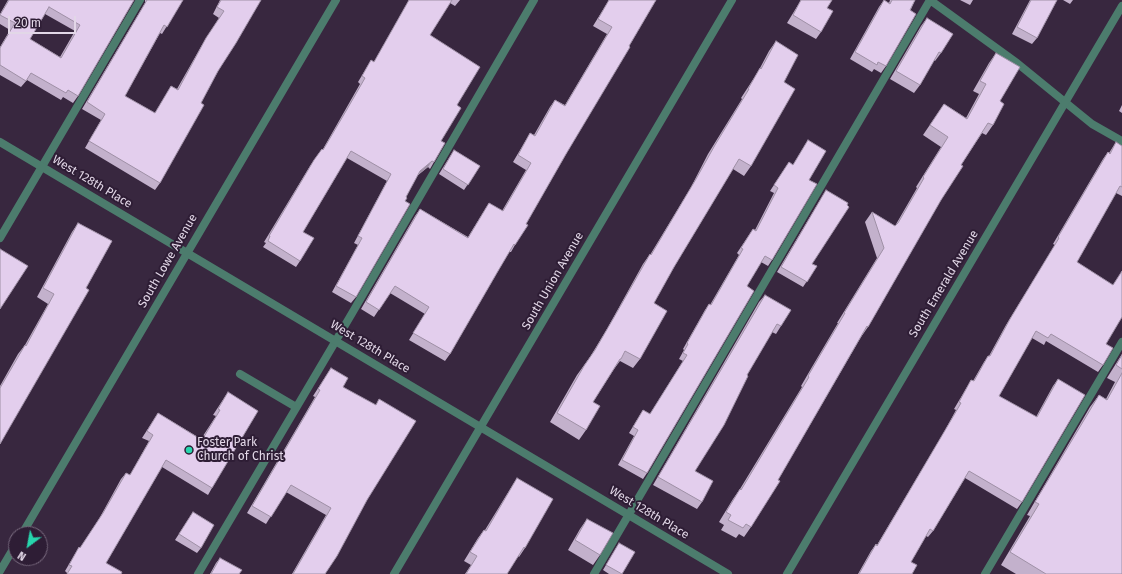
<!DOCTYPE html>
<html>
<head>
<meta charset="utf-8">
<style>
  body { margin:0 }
  #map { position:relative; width:1122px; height:574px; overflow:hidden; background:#38273f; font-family:"Fira Sans",sans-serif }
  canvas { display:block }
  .north { position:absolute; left:8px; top:526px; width:40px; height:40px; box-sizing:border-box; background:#2e1d35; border:1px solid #76677c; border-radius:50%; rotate:212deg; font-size:11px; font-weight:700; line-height:16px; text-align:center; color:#e2d7e7 }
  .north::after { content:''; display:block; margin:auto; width:14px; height:18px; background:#27d5ad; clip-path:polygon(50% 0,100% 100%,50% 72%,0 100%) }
  .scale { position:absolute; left:8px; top:16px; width:68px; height:18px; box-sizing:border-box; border:2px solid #e2d7e7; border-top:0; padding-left:5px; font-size:12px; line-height:14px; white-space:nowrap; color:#e2d7e7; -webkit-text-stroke:3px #2e1d35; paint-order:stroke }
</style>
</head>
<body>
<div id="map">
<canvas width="1122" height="574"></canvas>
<div class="north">N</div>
<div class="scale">20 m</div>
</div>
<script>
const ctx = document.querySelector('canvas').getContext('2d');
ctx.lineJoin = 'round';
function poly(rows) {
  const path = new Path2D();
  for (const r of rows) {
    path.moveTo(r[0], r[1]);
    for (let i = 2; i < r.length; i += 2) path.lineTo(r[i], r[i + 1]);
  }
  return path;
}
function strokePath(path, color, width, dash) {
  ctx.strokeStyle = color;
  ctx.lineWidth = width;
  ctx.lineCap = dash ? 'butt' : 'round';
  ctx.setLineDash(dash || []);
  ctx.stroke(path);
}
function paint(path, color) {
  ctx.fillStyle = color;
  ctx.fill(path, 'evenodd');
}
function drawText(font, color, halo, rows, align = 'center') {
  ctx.font = font + ' "Fira Sans",sans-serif';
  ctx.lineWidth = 4;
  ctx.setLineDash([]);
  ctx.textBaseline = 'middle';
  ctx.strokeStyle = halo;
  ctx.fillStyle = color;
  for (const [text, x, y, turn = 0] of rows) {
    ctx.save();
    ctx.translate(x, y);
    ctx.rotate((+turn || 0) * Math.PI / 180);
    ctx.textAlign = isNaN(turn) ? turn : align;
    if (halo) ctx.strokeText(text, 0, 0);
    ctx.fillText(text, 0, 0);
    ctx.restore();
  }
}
const service = poly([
  [930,0,1017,63,1092,124,1122,141],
  [0,238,140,0],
  [240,374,296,407],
  [198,574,351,315,534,0],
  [594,574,930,0],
  [985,574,1122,342]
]);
const minor = poly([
  [0,142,728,574],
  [22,534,336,0],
  [0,571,16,544],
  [394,574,732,0],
  [787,574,1122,6]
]);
const wall = poly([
  [8,0,134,0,78,96,73,103,63,97,61,100,27,80,21,87,0,75,0,47,10,30,0,24,0,14],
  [45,14,75,31,60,57,30,39],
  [145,0,183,0,162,34,160,33,125,96,155,113,167,93,171,86,177,89,202,45,219,18,213,14,220,0,261,0,218,71,201,103,160,183,155,190,85,148,101,120,82,109,145,3],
  [409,0,460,0,455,6,450,3,430,35,457,105,441,141,434,162,430,169,428,167,417,176,406,197,356,297,351,303,332,292,358,245,354,243,387,181,347,158,303,232,300,261,296,267,263,247,266,243,264,242,310,166,322,149,323,149,360,84,358,82,367,67,371,60,374,62],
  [609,0,656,0,566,154,526,224,515,245,511,252,509,252,450,354,445,361,409,340,425,314,390,293,374,317,361,309,415,216,420,209,468,237,489,203,502,211,526,170,513,162,526,140,530,133,534,135,550,107,555,100,565,105,607,34,593,26],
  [801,0,832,0,827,8,821,32,816,39,787,23],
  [884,0,889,3,890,0,915,0,886,66,881,73,874,69,872,72,850,59,879,7],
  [960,0,973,0,970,5],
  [1030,0,1057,0,1037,38,1032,44,1012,34],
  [1063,0,1073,0,1070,4],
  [927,18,941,53,935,61,934,60,920,85,914,93,890,79,921,26],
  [776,41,784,82,751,166,744,176,733,169,674,267,654,303,640,359,633,368,620,361,614,369,593,402,586,430,579,440,550,422,577,375,590,357,607,329,643,264,650,254,650,255,690,189,708,154,742,99,741,98,754,78,760,68,769,51],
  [996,53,1000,101,993,125,986,135,982,133,961,165,868,327,861,337,778,480,751,527,744,537,739,534,736,538,721,530,724,525,719,522,733,499,740,489,802,387,801,386,812,367,838,323,837,323,877,258,865,222,872,212,895,226,917,188,916,187,941,147,923,135,944,104,966,118,979,94,973,91,989,63],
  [1122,105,1122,113,1119,111],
  [808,140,809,180,772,260,768,266,761,262,747,286,647,473,643,479,618,465,634,436,629,433,643,410,650,414,683,361,679,359,684,350,683,349,705,310,709,304,710,305,739,255,737,253,753,229,755,230,774,193,770,191,789,162,793,165],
  [1116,142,1122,146,1122,196,1116,193,1077,262,1106,344,1103,365,1098,372,1046,341,1044,345,1032,338,999,396,1036,417,1053,386,1058,379,1022,502,1017,509,965,478,933,531,928,537,926,536,911,562,912,574,858,574,871,551,876,544,877,545,943,434,956,410,954,409,967,387,971,380,973,381,984,362,988,356,989,356,1006,325,1055,245,1053,244,1103,159,1108,152,1109,153],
  [454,150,480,166,464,190,439,174],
  [826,190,812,264,817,266,803,287,777,272],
  [78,223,112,241,0,444,0,386,18,354,25,345,48,304,37,297,72,232],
  [765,295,781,326,776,334,772,332,747,375,695,471,702,502,697,509,653,485,759,302],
  [1122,354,1122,574,1016,574,1001,565,1030,516,1027,515,1090,407,1099,395,1106,399,1115,382,1107,378],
  [331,368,343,387,367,500,325,574,292,574,326,515,286,492,266,524,247,513,315,397,313,396],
  [228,392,212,488,208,495,162,467,106,563,121,574,67,574,67,573,65,571,75,554,79,547,80,548,99,519,121,479,126,473,130,475,149,441,142,438,158,413,201,439,216,416,213,415],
  [517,478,525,548,519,557,518,556,507,574,465,574,471,565,464,561,478,538,484,530,485,530,512,486],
  [193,512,201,548,197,553,175,540],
  [587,519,600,555,593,565,568,550,580,529],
  [619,543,622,574,609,574,603,570],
  [220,558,239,574,210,574,216,563]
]);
const shadedWall = poly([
  [432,161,428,167,415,177,420,171]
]);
const building = poly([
  [9,0,134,0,78,96,68,90,66,93,31,73,26,81,0,65,0,48,15,23,0,15,9,0],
  [49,7,80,25,61,58,30,39,49,7],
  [147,0,183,0,167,27,164,25,125,96,155,113,171,86,178,90,206,38,224,11,217,7,221,0,261,0,236,43,218,71,201,103,204,105,160,183,89,141,105,114,87,102,147,0],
  [409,0,452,0,430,35,480,67,457,105,461,108,441,141,445,143,434,162,432,161,420,171,406,197,407,198,405,201,410,204,356,297,336,286,362,238,358,236,391,174,351,151,303,232,314,238,300,261,268,241,270,236,269,236,314,160,322,149,323,150,346,111,365,78,362,76,371,60,374,62,409,0],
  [609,0,656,0,629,46,630,47,566,154,526,224,528,225,515,245,514,244,498,271,450,354,413,333,429,307,395,286,379,310,366,302,420,209,468,238,489,203,503,211,531,163,518,155,530,133,535,136,555,100,565,106,612,27,598,19,609,0],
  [801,0,832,0,827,8,833,11,821,32,793,15,801,0],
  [884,0,890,4,892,0,915,0,910,10,916,14,886,66,878,62,877,65,855,52,884,0],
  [1031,0,1057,0,1037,38,1017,27,1031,0],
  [927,18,953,34,941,53,939,52,920,85,896,71,927,18],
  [776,41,798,55,784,82,795,89,751,166,739,159,674,267,654,303,667,311,640,359,625,351,621,359,620,359,593,402,600,406,586,430,557,413,584,366,595,350,613,319,650,254,651,255,696,179,715,145,749,89,748,89,760,68,761,69,776,41],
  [996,53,1020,67,1000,101,1004,104,993,125,988,123,961,165,963,166,941,200,868,327,867,326,778,480,780,481,751,527,746,524,743,528,728,520,731,515,726,512,740,489,741,490,809,377,808,376,819,357,845,313,844,313,884,248,872,212,895,226,898,223,924,178,923,177,948,137,930,125,944,104,967,119,986,84,980,81,996,53],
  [808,140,826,151,809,180,817,184,772,260,765,256,747,286,754,291,647,473,622,460,638,430,633,427,643,410,650,414,687,355,683,353,688,344,687,343,709,304,711,305,743,249,741,248,753,229,756,231,778,188,774,185,789,162,793,165,808,140],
  [1116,142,1122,146,1122,187,1120,186,1077,262,1113,285,1122,271,1122,317,1106,344,1113,348,1103,365,1051,334,1048,338,1036,331,999,396,1037,417,1058,379,1085,395,1022,502,969,471,933,531,930,529,911,562,917,565,912,574,859,574,876,544,877,546,947,427,961,403,959,402,971,380,974,381,988,356,990,356,1010,319,1059,238,1058,237,1108,152,1110,154,1116,142],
  [454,150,480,166,468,185,443,169,454,150],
  [826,190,848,203,847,205,849,207,812,264,817,266,807,282,781,267,826,190],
  [78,223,112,241,86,288,89,290,0,444,0,388,25,345,26,346,54,294,43,288,78,223],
  [0,249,28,266,0,309,0,249],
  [765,295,791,310,781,326,777,324,747,375,748,376,724,425,695,471,713,481,702,502,658,477,765,295],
  [1122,355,1122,369,1116,365,1122,355],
  [331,368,348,378,343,387,376,405,379,399,416,421,367,500,337,556,325,574,293,574,331,508,291,485,271,517,252,506,320,390,318,389,331,368],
  [1122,373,1122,574,1046,574,1010,552,1039,504,1035,502,1099,395,1107,400,1122,373],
  [228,392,258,411,212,488,166,460,106,563,122,572,121,574,67,574,72,566,69,565,79,547,80,548,103,513,126,473,130,475,153,435,147,431,158,413,202,440,220,410,218,409,228,392],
  [517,478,553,499,525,548,524,547,507,574,466,574,477,556,470,552,484,530,486,531,517,478],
  [193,512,214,525,201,548,179,534,193,512],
  [587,519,613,533,600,555,575,540,587,519],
  [619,543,635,552,622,574,606,565,619,543],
  [220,558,242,570,239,574,211,574,220,558]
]);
const markers = [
  [189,450,4,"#27d5ad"]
];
const streetNames = [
  ["West 128th Place",92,182,31],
  ["South Lowe Avenue",168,261,-60],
  ["South Union Avenue",553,281,-60],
  ["South Emerald Avenue",944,284,-59],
  ["West 128th Place",370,347,31],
  ["West 128th Place",649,513,31]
];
const poiNames = [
  ["Foster Park",197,443],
  ["Church of Christ",197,457]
];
strokePath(service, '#4c7c6d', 8);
strokePath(minor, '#4c7c6d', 8);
paint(wall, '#c3b1cc');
paint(shadedWall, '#9f90a6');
paint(building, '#e3ceed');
strokePath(building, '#9f90a6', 1);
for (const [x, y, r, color] of markers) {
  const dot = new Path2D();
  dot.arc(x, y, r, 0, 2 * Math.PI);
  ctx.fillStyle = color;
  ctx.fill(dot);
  strokePath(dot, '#2e1d35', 1.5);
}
drawText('12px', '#e2d7e7', '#2e1d35', streetNames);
drawText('12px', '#e2d7e7', '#2e1d35', poiNames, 'left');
</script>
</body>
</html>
